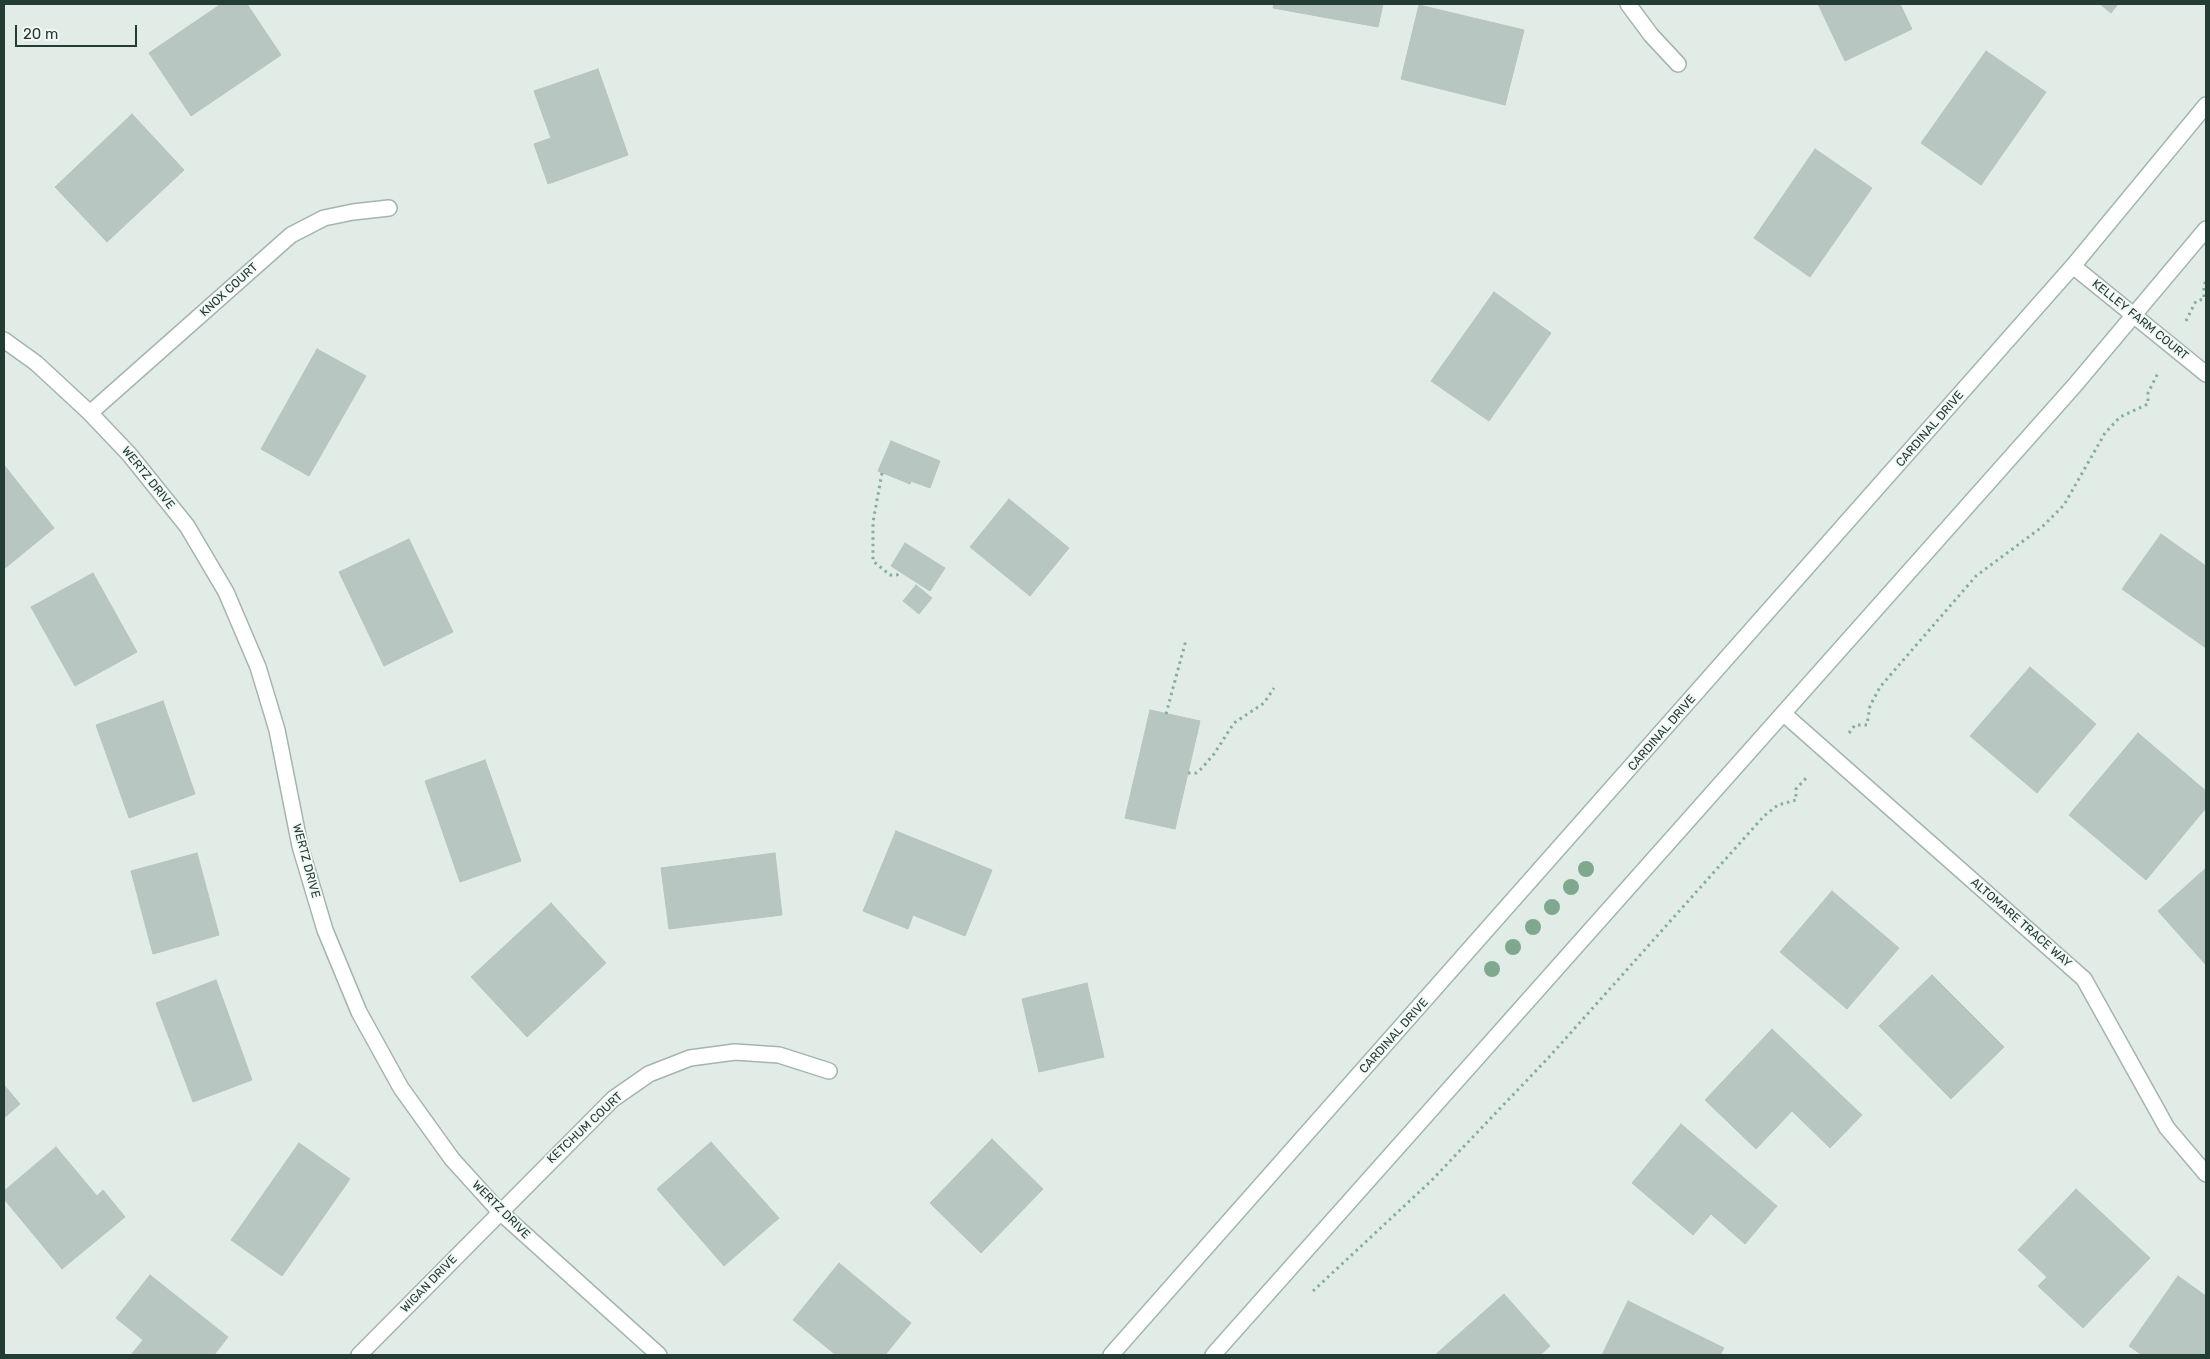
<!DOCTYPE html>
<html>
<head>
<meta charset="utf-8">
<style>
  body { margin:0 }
  #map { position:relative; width:2210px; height:1359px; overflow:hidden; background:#e2ece7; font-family:Rubik,sans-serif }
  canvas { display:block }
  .frame { position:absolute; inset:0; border:5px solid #233c34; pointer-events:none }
  .scale { position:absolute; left:15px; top:25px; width:122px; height:22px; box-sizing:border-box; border:2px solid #233c34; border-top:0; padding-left:6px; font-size:15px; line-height:18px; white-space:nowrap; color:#233c34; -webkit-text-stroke:4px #f2f8f5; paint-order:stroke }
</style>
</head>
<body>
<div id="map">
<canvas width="2210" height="1359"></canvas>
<div class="frame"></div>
<div class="scale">20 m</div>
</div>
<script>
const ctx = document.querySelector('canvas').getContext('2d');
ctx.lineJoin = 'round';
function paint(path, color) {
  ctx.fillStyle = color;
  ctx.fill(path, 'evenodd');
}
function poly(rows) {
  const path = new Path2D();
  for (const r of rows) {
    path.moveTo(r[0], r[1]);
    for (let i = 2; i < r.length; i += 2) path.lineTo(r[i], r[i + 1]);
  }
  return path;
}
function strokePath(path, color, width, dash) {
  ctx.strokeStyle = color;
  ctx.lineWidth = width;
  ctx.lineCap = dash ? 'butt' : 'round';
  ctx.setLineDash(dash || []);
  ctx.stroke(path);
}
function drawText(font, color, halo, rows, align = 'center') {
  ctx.font = font + ' Rubik,sans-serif';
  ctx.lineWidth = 4;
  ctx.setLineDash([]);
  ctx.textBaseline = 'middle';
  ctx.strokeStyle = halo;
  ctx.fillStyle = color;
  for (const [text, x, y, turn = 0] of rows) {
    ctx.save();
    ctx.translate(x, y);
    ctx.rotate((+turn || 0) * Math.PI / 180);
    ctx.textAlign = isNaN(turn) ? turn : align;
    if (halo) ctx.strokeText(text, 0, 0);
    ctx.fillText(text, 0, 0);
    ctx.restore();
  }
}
const building = poly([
  [221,4,247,4,281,55,191,116,149,53,221,4],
  [1274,4,1383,4,1378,27,1273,8,1274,4],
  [1818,4,1900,4,1912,29,1845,61,1818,4],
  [2100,4,2118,4,2111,13,2100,4],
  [1419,5,1524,30,1505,105,1401,79,1419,5],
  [1986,51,2046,92,1981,185,1921,143,1986,51],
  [598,69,628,155,548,184,534,144,551,138,534,91,598,69],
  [132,114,184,170,107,242,55,187,132,114],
  [1815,149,1872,188,1810,277,1754,238,1815,149],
  [1494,292,1551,333,1489,421,1431,381,1494,292],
  [317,349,366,376,309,476,261,449,317,349],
  [891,441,940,461,930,488,911,481,910,484,878,471,891,441],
  [4,465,54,528,4,569,4,465],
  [1009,499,1069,548,1030,596,970,547,1009,499],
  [2161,534,2206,566,2206,648,2122,589,2161,534],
  [409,539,453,632,384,666,339,572,409,539],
  [905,543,945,568,930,591,891,566,905,543],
  [93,573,137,652,75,686,31,607,93,573],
  [916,585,932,598,919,614,903,601,916,585],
  [2030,667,2096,724,2037,793,1970,736,2030,667],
  [163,701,195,794,129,818,96,725,163,701],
  [1150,710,1200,721,1175,829,1125,818,1150,710],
  [2138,733,2206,791,2206,808,2146,880,2069,815,2138,733],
  [485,760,521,861,460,882,425,781,485,760],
  [896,831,992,870,965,936,913,915,908,929,863,911,896,831],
  [197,853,219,935,153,954,131,871,197,853],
  [775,853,782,915,669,929,661,868,775,853],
  [2206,868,2206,965,2158,911,2206,868],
  [1832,891,1899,948,1847,1009,1780,952,1832,891],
  [551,903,606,963,527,1037,471,977,551,903],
  [1932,975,2004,1047,1951,1099,1879,1026,1932,975],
  [216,980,252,1080,193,1102,156,1003,216,980],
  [1087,983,1104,1057,1039,1072,1022,999,1087,983],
  [1772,1029,1862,1115,1830,1148,1792,1111,1756,1149,1705,1100,1772,1029],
  [4,1085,20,1104,4,1118,4,1085],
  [1681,1124,1777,1206,1745,1244,1711,1214,1693,1235,1632,1183,1681,1124],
  [992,1139,1043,1189,981,1253,930,1203,992,1139],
  [711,1142,779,1218,724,1266,657,1189,711,1142],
  [299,1143,350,1179,282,1276,231,1240,299,1143],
  [56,1147,97,1196,103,1190,125,1217,62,1269,4,1199,4,1191,56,1147],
  [2076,1189,2150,1258,2083,1328,2038,1286,2047,1277,2018,1250,2076,1189],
  [839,1263,911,1323,885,1355,836,1355,793,1320,839,1263],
  [150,1275,228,1337,214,1355,131,1355,143,1340,116,1318,150,1275],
  [2178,1276,2206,1296,2206,1355,2142,1355,2129,1346,2178,1276],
  [1504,1294,1550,1346,1540,1355,1435,1355,1504,1294],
  [1628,1301,1724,1348,1720,1355,1602,1355,1628,1301]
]);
const path = poly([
  [2186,321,2196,301,2204,299,2204,288,2206,278],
  [882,473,873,522,873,561,890,575,897,575,900,572],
  [1166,714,1186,640],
  [1849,733,1855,725,1867,725,1870,706,1880,687,1976,576,2042,527,2064,505,2105,433,2120,417,2148,404,2148,393,2158,373],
  [1188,773,1196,773,1201,769,1214,754,1234,723,1264,703,1274,688],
  [1313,1291,1431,1181,1550,1056,1764,816,1778,805,1796,800,1796,789,1808,776]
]);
const street = poly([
  [1628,4,1651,35,1678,64],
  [2073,266,2206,374],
  [4,340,36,363,90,413,129,454,187,526,226,592,258,667,277,730,300,846,325,930,359,1012,401,1088,452,1159,500,1212,659,1355],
  [90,413,291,235,324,218,353,212,389,208],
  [1784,714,2084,979,2167,1128,2206,1174],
  [359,1355,613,1099,649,1074,690,1058,735,1052,779,1055,829,1071]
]);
const secondary = poly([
  [1111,1355,2073,266,2206,105],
  [1213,1355,2075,385,2206,229]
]);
const trees = [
  [1586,869],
  [1571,887],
  [1552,907],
  [1533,927],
  [1513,947],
  [1492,969]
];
const streetNames = [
  ["KNOX COURT",229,290,-42],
  ["KELLEY FARM COURT",2140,320,39],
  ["CARDINAL DRIVE",1930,429,-49],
  ["WERTZ DRIVE",148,478,51],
  ["CARDINAL DRIVE",1662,733,-49],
  ["WERTZ DRIVE",306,861,75],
  ["ALTOMARE TRACE WAY",2021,923,41],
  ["CARDINAL DRIVE",1394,1036,-48],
  ["KETCHUM COURT",585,1128,-43],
  ["WERTZ DRIVE",501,1210,45],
  ["WIGAN DRIVE",429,1284,-46]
];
paint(building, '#b7c6c0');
strokePath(building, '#b5c5bd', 1);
strokePath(street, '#a5b4ae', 18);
strokePath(secondary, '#a1b7ae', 18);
strokePath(path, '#84ae9f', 3, [2.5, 4]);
strokePath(street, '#fff', 15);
strokePath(secondary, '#fff', 15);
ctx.fillStyle = '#7fa88e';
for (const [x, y] of trees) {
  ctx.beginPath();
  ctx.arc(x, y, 8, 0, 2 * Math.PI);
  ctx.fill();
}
drawText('12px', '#233c34', '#f2f8f5', streetNames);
</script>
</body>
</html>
